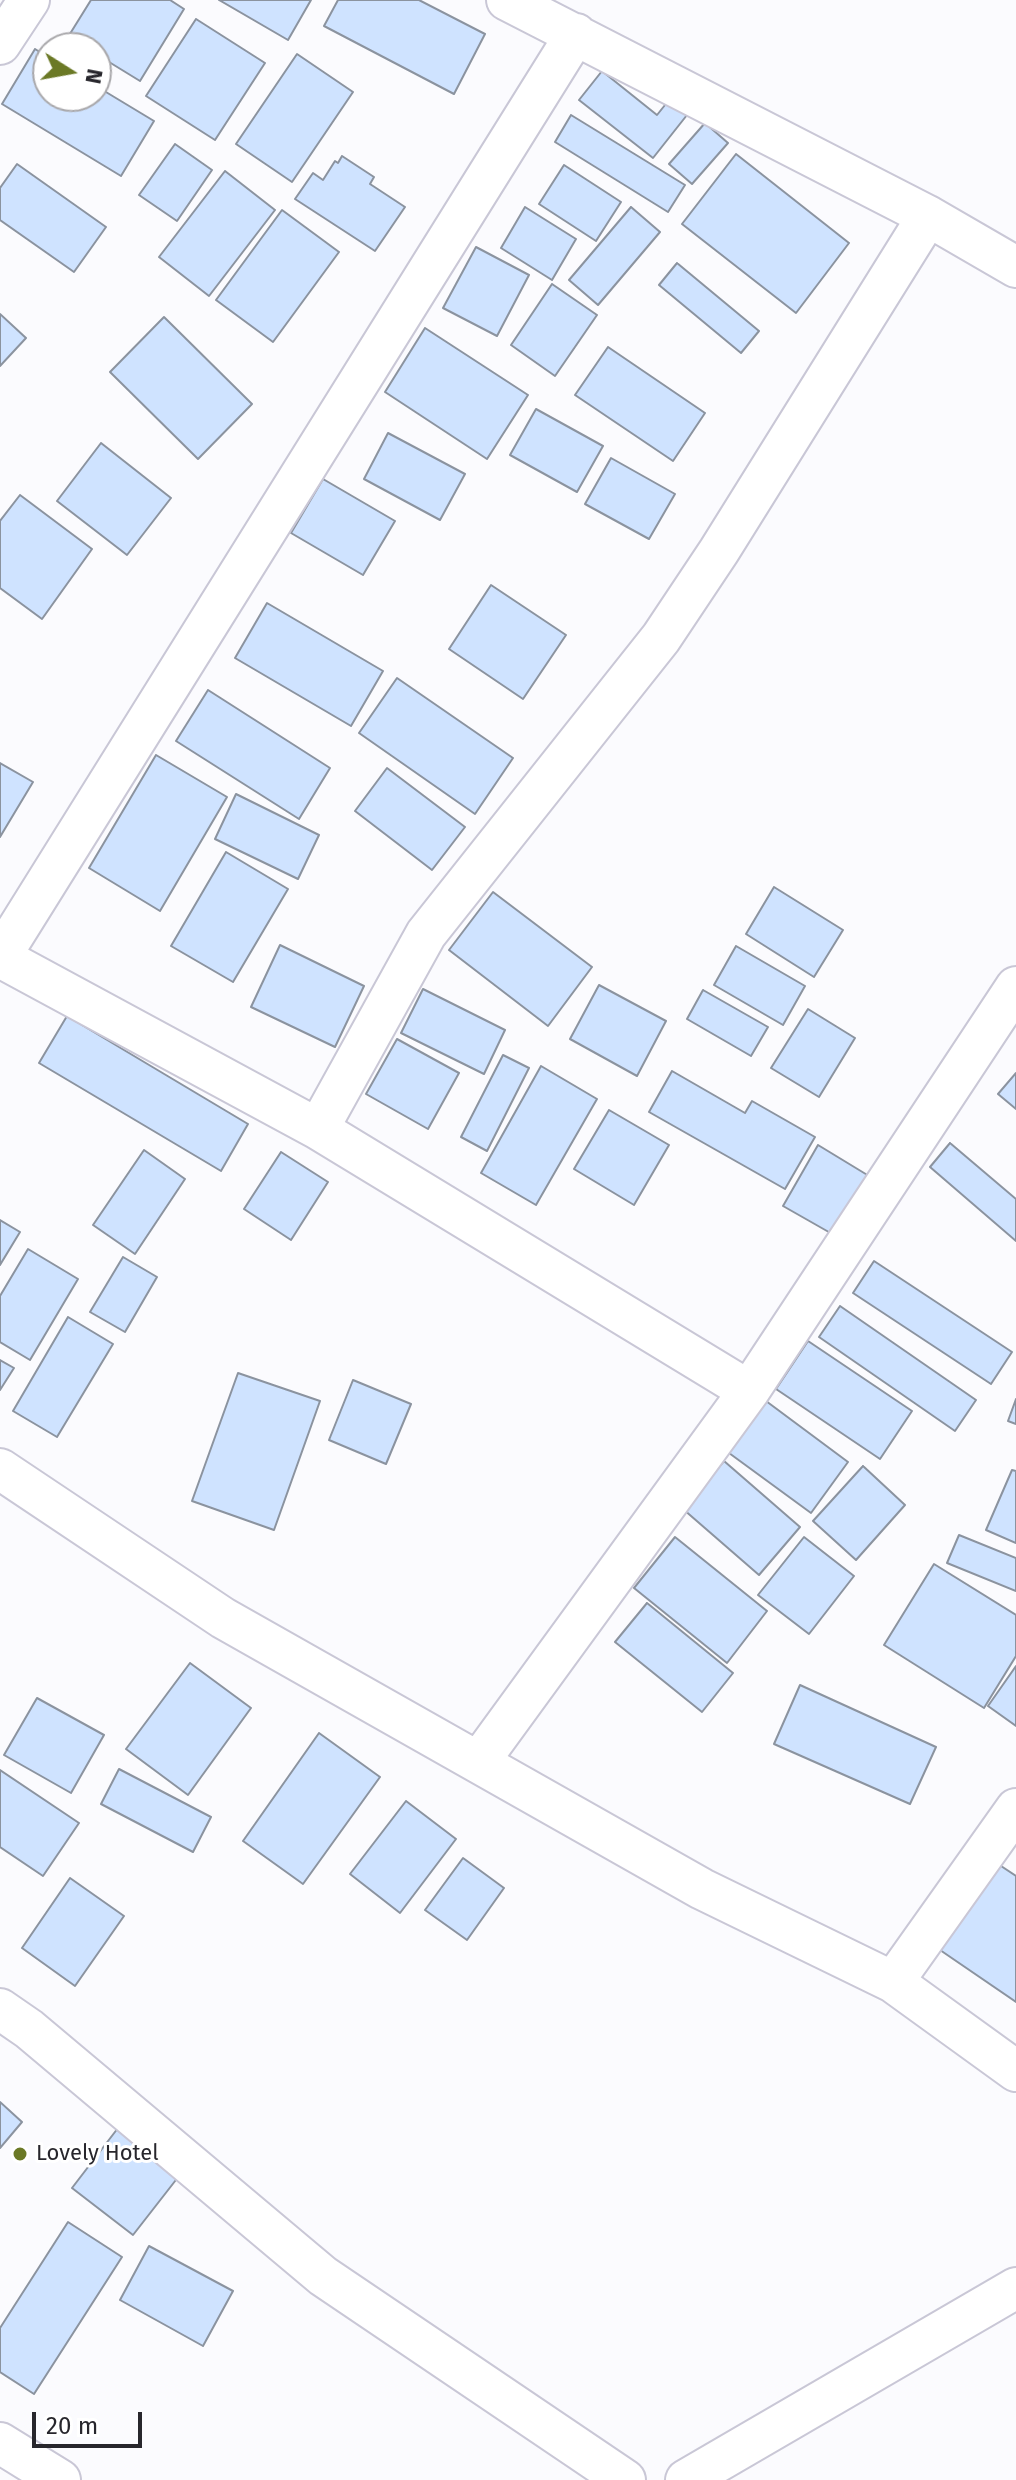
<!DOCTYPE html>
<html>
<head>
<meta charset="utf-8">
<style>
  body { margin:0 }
  #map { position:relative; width:1016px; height:2480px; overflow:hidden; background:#fbfbfe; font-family:"Fira Sans",sans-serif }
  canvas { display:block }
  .north { position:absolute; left:32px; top:32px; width:80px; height:80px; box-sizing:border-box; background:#fff; border:2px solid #a9a8ab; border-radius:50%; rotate:101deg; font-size:22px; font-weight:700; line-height:32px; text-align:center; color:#27262c }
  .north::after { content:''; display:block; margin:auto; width:28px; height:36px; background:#6b7926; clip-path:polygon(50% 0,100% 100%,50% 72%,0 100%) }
  .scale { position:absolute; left:32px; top:2412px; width:110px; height:36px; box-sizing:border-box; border:4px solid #27262c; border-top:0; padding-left:10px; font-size:24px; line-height:28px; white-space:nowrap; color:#27262c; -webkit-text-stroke:6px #fff; paint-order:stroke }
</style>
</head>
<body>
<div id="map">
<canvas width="1016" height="2480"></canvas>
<div class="north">N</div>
<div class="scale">20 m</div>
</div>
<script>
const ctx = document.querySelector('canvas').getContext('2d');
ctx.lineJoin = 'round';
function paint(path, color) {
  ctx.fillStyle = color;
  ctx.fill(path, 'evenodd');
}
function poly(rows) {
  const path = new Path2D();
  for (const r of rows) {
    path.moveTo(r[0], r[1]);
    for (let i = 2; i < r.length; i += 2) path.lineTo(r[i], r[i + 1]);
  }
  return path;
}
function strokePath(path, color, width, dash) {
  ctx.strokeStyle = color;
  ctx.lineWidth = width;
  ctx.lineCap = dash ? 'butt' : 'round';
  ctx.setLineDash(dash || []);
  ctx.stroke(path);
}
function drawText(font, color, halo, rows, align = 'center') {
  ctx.font = font + ' "Fira Sans",sans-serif';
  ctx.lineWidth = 6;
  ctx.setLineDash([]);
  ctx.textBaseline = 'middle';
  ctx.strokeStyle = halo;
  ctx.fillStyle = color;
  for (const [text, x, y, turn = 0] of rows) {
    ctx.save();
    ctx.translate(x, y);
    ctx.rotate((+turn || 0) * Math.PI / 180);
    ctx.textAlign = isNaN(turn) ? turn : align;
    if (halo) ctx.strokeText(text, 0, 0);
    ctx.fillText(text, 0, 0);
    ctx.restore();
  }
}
const building = poly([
  [91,0,170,0,184,9,140,81,96,54,96,48,86,48,68,37,91,0],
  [219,0,311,0,288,40,219,0],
  [338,0,419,0,485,34,454,94,324,26,338,0],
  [196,19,265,63,215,140,146,96,196,19],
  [35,49,48,57,48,96,96,96,96,86,154,121,121,176,2,104,35,49],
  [297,54,353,92,292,182,236,144,297,54],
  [602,71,657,115,669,100,687,115,653,158,579,100,602,71],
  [571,115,685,185,668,212,555,142,571,115],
  [705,123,728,143,692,184,669,164,705,123],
  [175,144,212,170,177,221,139,195,175,144],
  [736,154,849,243,796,313,682,224,736,154],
  [342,156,374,177,370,184,405,207,375,251,295,199,313,173,323,180,335,161,338,163,342,156],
  [17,164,106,227,74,272,0,220,0,188,17,164],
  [564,165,621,202,596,241,539,204,564,165],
  [225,171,275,210,209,296,159,257,225,171],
  [525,207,576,239,552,280,501,248,525,207],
  [631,207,660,232,598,305,569,280,631,207],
  [282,210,339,252,273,342,216,300,282,210],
  [476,247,529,275,497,336,443,308,476,247],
  [677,263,759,331,741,353,659,285,677,263],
  [552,284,597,315,555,376,511,345,552,284],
  [0,314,26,338,0,366,0,314],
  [164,317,252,404,198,459,110,372,164,317],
  [425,328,528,395,487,459,385,392,425,328],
  [608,347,705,413,673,461,575,395,608,347],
  [536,409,603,446,577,492,510,455,536,409],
  [388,433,465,474,440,520,364,479,388,433],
  [101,443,171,498,127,555,57,501,101,443],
  [611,458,675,494,649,539,585,504,611,458],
  [323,479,395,521,363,575,291,533,323,479],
  [20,495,92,549,42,619,0,588,0,521,20,495],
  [491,585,566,635,523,699,449,649,491,585],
  [267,603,383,671,351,726,235,658,267,603],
  [397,678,513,758,475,814,359,733,397,678],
  [208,690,330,768,299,819,176,741,208,690],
  [156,755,227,797,160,911,89,868,156,755],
  [0,763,33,782,0,837,0,763],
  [387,768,465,827,432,870,355,811,387,768],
  [236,794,319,835,298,879,215,839,236,794],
  [226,852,288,889,233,982,171,946,226,852],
  [774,887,843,930,814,977,746,934,774,887],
  [493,892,592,967,548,1026,449,950,493,892],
  [280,945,364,986,335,1047,251,1007,280,945],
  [736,946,805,986,783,1025,714,985,736,946],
  [599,985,666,1021,637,1076,570,1039,599,985],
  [423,989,505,1030,484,1074,401,1033,423,989],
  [703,990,768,1027,751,1056,687,1019,703,990],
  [808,1009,855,1038,819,1097,771,1068,808,1009],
  [67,1016,248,1124,221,1171,39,1063,67,1016],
  [397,1039,459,1073,428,1129,366,1094,397,1039],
  [503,1055,529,1068,487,1151,461,1137,503,1055],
  [541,1066,597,1099,536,1205,481,1173,541,1066],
  [672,1071,745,1113,752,1101,815,1137,785,1189,649,1112,672,1071],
  [1016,1073,1016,1109,998,1094,1016,1073],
  [609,1110,669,1145,634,1205,574,1169,609,1110],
  [950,1143,1016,1199,1016,1241,930,1167,950,1143],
  [818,1145,869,1176,834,1235,783,1206,818,1145],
  [144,1150,185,1179,135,1254,93,1225,144,1150],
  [281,1152,328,1182,291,1240,244,1209,281,1152],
  [0,1220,20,1232,0,1265,0,1220],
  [28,1249,78,1279,30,1360,0,1342,0,1296,28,1249],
  [123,1257,157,1277,125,1332,90,1312,123,1257],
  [874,1261,1012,1352,991,1384,853,1293,874,1261],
  [840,1306,976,1400,955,1431,819,1337,840,1306],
  [68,1317,113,1344,57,1437,13,1411,68,1317],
  [808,1341,912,1411,880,1459,776,1389,808,1341],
  [0,1360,14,1368,0,1390,0,1360],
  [238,1373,320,1401,274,1530,192,1501,238,1373],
  [353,1380,411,1404,386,1464,329,1440,353,1380],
  [1016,1399,1016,1424,1008,1421,1016,1399],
  [766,1401,848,1462,811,1513,729,1453,766,1401],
  [724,1461,800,1527,759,1575,683,1509,724,1461],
  [863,1466,905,1505,856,1560,813,1521,863,1466],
  [1012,1470,1016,1471,1016,1543,986,1530,1012,1470],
  [959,1535,1016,1558,1016,1591,947,1563,959,1535],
  [675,1537,767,1611,727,1663,634,1588,675,1537],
  [804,1537,854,1576,809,1634,758,1595,804,1537],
  [934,1564,1016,1615,1016,1656,984,1708,884,1645,934,1564],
  [647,1603,733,1673,702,1712,615,1642,647,1603],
  [190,1663,251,1708,188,1795,126,1749,190,1663],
  [1016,1666,1016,1726,988,1706,1016,1666],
  [800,1685,936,1747,910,1804,774,1744,800,1685],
  [37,1698,104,1735,71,1793,4,1755,37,1698],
  [319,1733,380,1777,303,1884,243,1841,319,1733],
  [119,1769,211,1817,193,1852,101,1804,119,1769],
  [0,1770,79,1823,43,1876,0,1847,0,1770],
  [406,1801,456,1839,400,1913,350,1874,406,1801],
  [463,1858,504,1888,467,1940,425,1910,463,1858],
  [998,1864,1016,1876,1016,2002,940,1950,998,1864],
  [70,1878,124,1916,75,1986,22,1948,70,1878],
  [0,2102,22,2122,0,2148,0,2102],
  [118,2128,179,2176,133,2235,72,2188,118,2128],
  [68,2222,122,2257,34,2394,0,2372,0,2328,68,2222],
  [149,2246,233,2291,203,2346,120,2300,149,2246]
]);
const minor = poly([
  [507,0,928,216,1016,267],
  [0,44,29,0],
  [0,957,576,34],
  [0,957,318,1129,749,1391],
  [318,1129,426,934,661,638,719,551,928,216],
  [0,1469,223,1618,702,1889,893,1982,1016,2071],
  [480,1760,749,1391,1016,987],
  [893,1982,1016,1809],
  [0,2009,29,2029,323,2276,625,2480],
  [0,2443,60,2480],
  [686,2480,1016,2288]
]);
const markers = [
  [20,2154,8,"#6b7926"]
];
const poiNames = [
  ["Lovely Hotel",36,2154]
];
paint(building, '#cfe3ff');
strokePath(building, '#8b939f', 2);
strokePath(minor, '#c9c7d6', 44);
strokePath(minor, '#fff', 40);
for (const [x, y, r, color] of markers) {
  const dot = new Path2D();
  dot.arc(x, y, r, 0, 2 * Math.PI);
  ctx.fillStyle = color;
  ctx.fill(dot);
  strokePath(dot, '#fff', 3);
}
drawText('22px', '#27262c', '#fff', poiNames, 'left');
</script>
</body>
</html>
